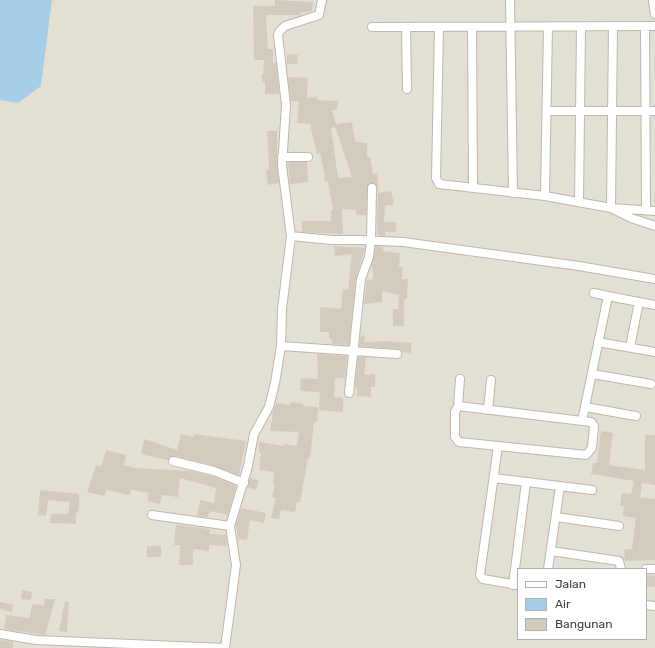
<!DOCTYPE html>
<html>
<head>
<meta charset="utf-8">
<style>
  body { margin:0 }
  #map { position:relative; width:655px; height:648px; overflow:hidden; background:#f1ede5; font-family:Rubik,sans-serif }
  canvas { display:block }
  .legend { position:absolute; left:517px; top:568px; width:130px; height:72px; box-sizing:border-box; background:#fff; border:1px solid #b3b1ae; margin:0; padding:5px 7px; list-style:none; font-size:12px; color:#423d35 }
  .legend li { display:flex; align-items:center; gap:8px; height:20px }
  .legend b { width:20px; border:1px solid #b3b1ae }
</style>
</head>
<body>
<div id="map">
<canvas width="655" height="648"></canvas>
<ul class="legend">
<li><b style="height:5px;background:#fff"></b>Jalan</li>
<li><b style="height:11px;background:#a7cee8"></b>Air</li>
<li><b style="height:11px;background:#d4cbbf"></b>Bangunan</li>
</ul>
</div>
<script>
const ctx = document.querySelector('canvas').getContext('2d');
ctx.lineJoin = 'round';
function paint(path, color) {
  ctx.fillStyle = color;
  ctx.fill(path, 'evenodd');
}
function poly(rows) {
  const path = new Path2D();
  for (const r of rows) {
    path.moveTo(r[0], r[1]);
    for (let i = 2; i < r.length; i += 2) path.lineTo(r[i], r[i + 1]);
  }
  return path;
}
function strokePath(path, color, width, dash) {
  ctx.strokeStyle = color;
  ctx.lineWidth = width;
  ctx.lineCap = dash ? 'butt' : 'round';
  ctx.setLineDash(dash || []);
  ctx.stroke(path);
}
const residential = poly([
  [0,0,655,0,655,648,0,648],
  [518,569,646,569,646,639,518,639]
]);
const water = poly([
  [0,0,52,0,41,86,18,103,0,100]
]);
const building = poly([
  [275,0,313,2,312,11,300,13,300,15,266,15,268,49,273,49,273,63,276,63,279,94,265,94,265,82,263,83,261,75,263,75,264,60,254,60,253,6,275,6],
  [287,54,298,55,297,64,287,64],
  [288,77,308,78,307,98,317,97,317,100,338,101,337,110,332,110,336,124,352,122,355,142,367,143,367,157,370,157,373,174,377,174,379,193,391,191,394,204,385,206,384,222,396,222,396,232,385,232,385,236,377,235,378,188,375,184,372,183,367,188,366,215,356,215,356,210,342,209,343,234,302,232,302,221,331,221,331,210,333,210,328,182,325,182,324,172,320,153,317,154,310,124,297,123,299,101,291,101],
  [335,127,352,177,338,178,331,128],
  [267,131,277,131,277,167,279,183,268,185,266,171,269,170],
  [288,162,307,162,308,182,290,184],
  [334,246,365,248,356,278,349,345,332,344,332,339,329,339,329,332,320,332,320,307,341,309,343,289,348,290,352,254,335,256],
  [376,246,383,247,382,251,400,253,399,267,403,267,402,279,408,279,407,299,404,299,404,326,393,326,393,309,398,309,399,295,382,291,382,302,364,304,367,280,373,279,373,267,371,267],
  [361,335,365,336,364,342,389,341,411,343,411,353,402,352,397,349,359,346],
  [317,354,347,356,345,378,335,378,334,397,343,398,343,412,319,410,320,392,300,391,301,378,318,379],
  [358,357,366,357,364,375,375,374,375,387,371,387,371,397,357,396,357,387,355,387],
  [291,402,303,404,303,406,318,407,317,422,314,422,310,458,308,458,300,502,297,502,295,512,281,510,279,519,271,518,276,498,272,497,275,485,273,485,274,472,259,470,261,453,259,453,259,442,284,446,284,444,297,446,299,432,270,431,273,412,276,403,291,405],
  [601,431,613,433,609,465,645,470,645,435,655,435,655,485,642,483,640,498,655,499,655,560,625,561,624,550,632,549,636,518,623,516,624,506,620,506,622,493,631,494,634,481,591,474,593,463,597,463],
  [181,434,194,437,194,434,246,441,239,475,215,466,174,456,169,457,168,460,141,454,144,439,177,450],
  [106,450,126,455,124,465,135,468,191,471,212,476,236,486,228,515,210,511,208,517,197,516,200,500,214,503,216,488,180,478,178,497,162,495,160,504,147,501,149,493,131,490,130,495,106,490,105,496,87,492,96,465,101,467],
  [250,478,259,480,256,490,247,487],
  [40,490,79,494,79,505,78,513,76,513,76,524,50,523,51,514,68,514,70,502,48,500,46,516,38,515],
  [241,508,266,513,264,523,250,520,247,540,238,539,236,524],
  [176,525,210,529,209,534,226,535,227,546,209,545,209,551,193,549,193,565,179,565,180,545,174,545],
  [147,546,161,546,161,557,147,557],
  [646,575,655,576,655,587,646,586],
  [22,590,32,592,31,600,21,599],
  [45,599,55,599,45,635,4,629,6,615,30,618,32,604,44,605],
  [65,601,69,602,67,632,59,631],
  [0,602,13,605,12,612,0,609],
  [0,640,13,642,13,648,0,648]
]);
const street = poly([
  [510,0,513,193],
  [653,0,655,14],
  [613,26,611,208,631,218,655,226],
  [645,26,646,210],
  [372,27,655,26],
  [406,27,407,89],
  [439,27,436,178,439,184,545,196,611,208,655,211],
  [472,27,473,188],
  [547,111,655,111],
  [282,157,308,157],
  [545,196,548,27],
  [579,202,581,27],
  [291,236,332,240,359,240,403,242,579,266,655,279],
  [594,293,608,296],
  [598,342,655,352],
  [281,346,397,354],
  [630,347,639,302],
  [592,374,651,384],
  [349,393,361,279,369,257,371,240,372,188],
  [458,406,591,422,594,426,592,448,586,455,459,442,455,437,455,412,458,406],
  [458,406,460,379],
  [585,407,636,416],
  [488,410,491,380],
  [582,421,608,296,655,305],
  [498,446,480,575,483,579,518,585],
  [173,461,214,471,244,483],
  [494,478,592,490],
  [152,515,230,526],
  [556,517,619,526],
  [551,551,619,561,621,569],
  [548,569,560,486],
  [646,569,655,569],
  [513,585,526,482],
  [646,605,655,606],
  [0,634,36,640,225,648],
  [225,648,236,565,230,526,248,466,254,434,269,407,275,383,281,346,282,309,291,236,282,166,286,105,278,35,279,32,285,26,319,15,322,0]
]);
paint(residential, '#e4dfd4');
paint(water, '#a7cee8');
paint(building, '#d4cbbf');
strokePath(street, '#beb7ac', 10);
strokePath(street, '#fff', 8);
</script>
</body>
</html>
